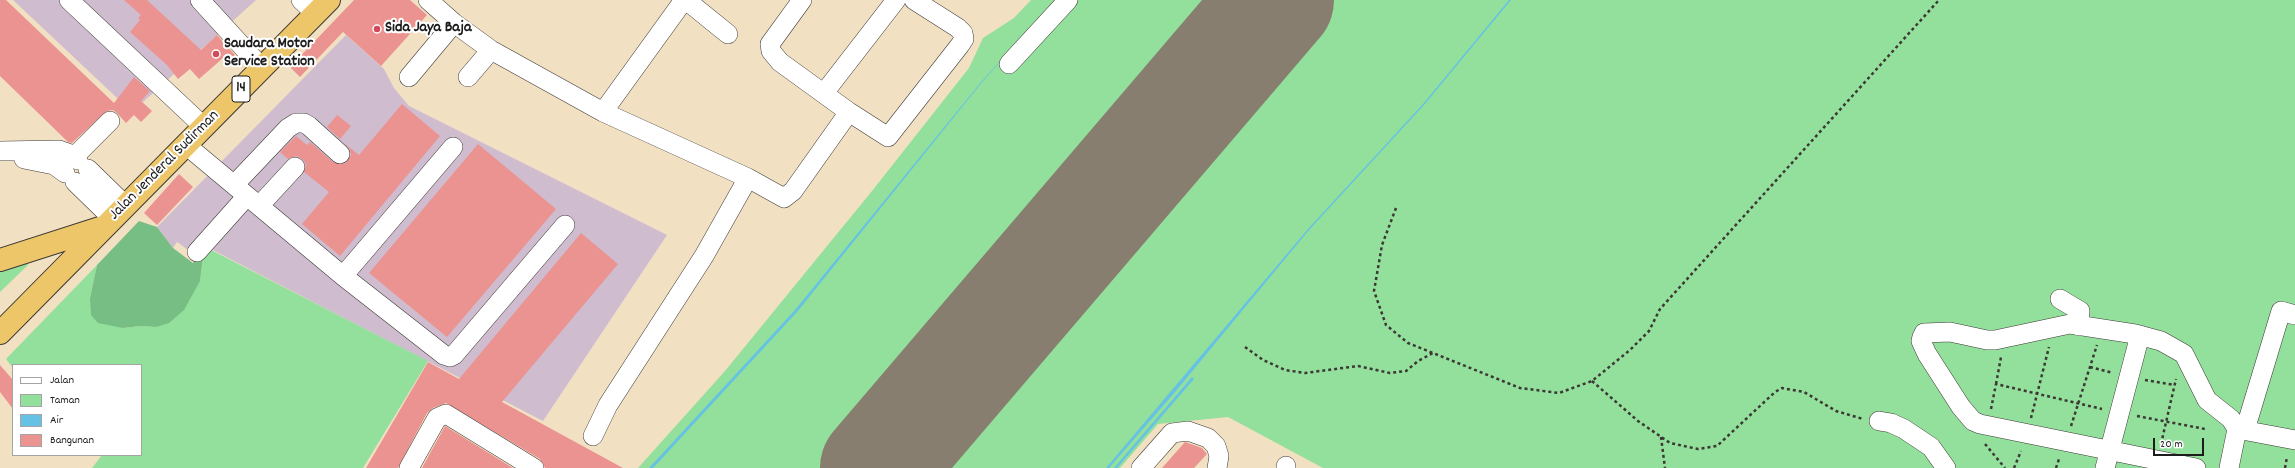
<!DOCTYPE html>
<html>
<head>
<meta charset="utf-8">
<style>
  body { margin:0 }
  #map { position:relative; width:2295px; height:468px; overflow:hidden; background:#f2e0c3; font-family:Dekko,sans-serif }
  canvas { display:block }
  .legend { position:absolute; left:12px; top:364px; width:130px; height:92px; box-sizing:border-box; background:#fff; border:1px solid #a4a4a4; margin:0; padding:5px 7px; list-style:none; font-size:12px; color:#1c1c1c }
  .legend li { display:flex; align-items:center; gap:8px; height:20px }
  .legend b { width:20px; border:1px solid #a4a4a4 }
  .scale { position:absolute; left:2153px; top:438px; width:51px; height:18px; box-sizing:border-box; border:2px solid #1c1c1c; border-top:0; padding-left:5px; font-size:12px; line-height:14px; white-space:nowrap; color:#1c1c1c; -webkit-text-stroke:3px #fff; paint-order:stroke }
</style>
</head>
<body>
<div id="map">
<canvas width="2295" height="468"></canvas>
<ul class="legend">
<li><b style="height:5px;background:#fff"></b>Jalan</li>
<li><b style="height:11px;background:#93df9c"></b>Taman</li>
<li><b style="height:11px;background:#66c2e4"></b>Air</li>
<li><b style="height:11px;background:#eb9390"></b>Bangunan</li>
</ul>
<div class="scale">20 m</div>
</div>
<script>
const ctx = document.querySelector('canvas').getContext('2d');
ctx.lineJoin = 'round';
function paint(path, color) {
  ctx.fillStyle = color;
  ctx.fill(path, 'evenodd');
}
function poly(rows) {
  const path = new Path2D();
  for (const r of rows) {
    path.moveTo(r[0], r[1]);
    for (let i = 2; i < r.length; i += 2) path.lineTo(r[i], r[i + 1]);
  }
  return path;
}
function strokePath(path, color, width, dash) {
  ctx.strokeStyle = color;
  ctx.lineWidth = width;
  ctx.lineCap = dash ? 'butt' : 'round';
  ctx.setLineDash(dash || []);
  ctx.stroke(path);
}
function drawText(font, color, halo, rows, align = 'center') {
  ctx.font = font + ' Dekko,sans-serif';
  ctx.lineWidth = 4;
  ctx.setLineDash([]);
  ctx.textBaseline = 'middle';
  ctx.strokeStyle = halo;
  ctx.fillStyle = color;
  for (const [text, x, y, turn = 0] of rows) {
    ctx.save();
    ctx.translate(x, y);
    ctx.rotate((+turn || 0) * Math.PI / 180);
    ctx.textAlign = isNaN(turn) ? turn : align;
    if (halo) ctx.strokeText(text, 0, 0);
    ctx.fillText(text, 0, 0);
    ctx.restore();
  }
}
const industrial = poly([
  [13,0,256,0,132,112],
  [346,35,384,69,394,88,409,106,667,235,543,421,205,246,198,257,177,242,173,248,157,227]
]);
const green = poly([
  [1031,0,1227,0,827,468,638,468,725,371,872,191,969,68,983,38,1014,18],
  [1328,0,2295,0,2295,468,1323,468,1228,417,1158,424,1120,468,927,468],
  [211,250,428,361,363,468,92,468,102,455,141,455,141,365,13,365,13,368,6,359,97,265,90,298,123,328,141,326,156,327,200,281,203,257],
  [28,263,28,265,0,292,0,269]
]);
const forest = poly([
  [139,221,157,227,173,248,193,263,198,257,203,257,200,281,184,310,169,323,156,327,141,326,123,328,98,323,91,315,90,298,97,265]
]);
const water = poly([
  [1509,0,1511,0,1424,105,1309,230,1175,392,1109,468,1106,468,1308,229,1423,104],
  [1039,19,983,81,797,312,653,468,649,468,795,310,982,81],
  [1192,377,1194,379,1117,468,1114,468]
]);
const runway = poly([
  [877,468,1277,0]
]);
const building = poly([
  [0,0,6,0,114,103,134,77,150,91,141,101,152,111,141,122,134,115,126,123,117,113,113,110,107,111,72,143,68,142,0,76],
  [124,0,147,0,201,50,217,35,235,55,226,61,223,58,199,79,190,69,178,79,167,65,130,32,140,20,138,18,141,15],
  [354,0,410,0,427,15,381,66,343,32,300,77,290,67],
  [402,104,440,136,340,256,302,224,329,192,304,172,306,164,302,159,297,156,288,159,280,152,296,136,307,145,310,142,333,162,344,164,351,156,350,150,345,144,359,155],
  [337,115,351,126,340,139,327,127],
  [478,144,556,209,447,337,369,273],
  [179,174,193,187,157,225,144,213],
  [581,233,618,264,502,402,623,468,545,468,540,459,446,403,433,408,427,413,398,468,366,468,428,362,459,379],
  [0,365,13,380,13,409,0,392],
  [445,426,513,468,422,468],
  [1185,442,1202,448,1207,454,1194,468,1162,468]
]);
const path = poly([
  [1396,208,1382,245,1374,291,1386,325,1408,343,1520,388,1559,393,1592,381,1630,350,1649,331,1660,309,1939,0],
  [1245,347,1263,360,1285,370,1305,373,1358,366,1390,373,1406,371,1418,361,1433,353],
  [2090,367,2113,373],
  [2145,380,2174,385],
  [1592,381,1638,421,1670,443,1698,449,1717,446,1775,392,1782,388,1804,392,1836,411,1863,419],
  [1996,384,2001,357],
  [1991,409,1996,384,2102,409],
  [2137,416,2205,429],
  [2031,418,2049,347],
  [2071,426,2097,345],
  [1661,437,1665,468],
  [1985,444,2005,468],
  [2161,444,2176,379],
  [2014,468,2021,451],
  [2056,468,2059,459],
  [2285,468,2287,457]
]);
const minor = poly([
  [69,0,204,127],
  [200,0,262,68],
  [301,0,316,14],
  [428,0,454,23,491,50,603,112,748,178,784,198,793,191,849,112,888,137,960,45,964,39,963,33,958,28,914,0],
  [686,0,728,34],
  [802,0,770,44,771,51,780,62,849,112],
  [1009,64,1068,0],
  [409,77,454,23],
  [468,77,491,50],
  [824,93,896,0],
  [603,112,684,0],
  [186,145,343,276,444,355,450,357,454,355,565,225],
  [0,151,59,150,73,155,78,160],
  [75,156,110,121],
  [24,159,54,165,65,173],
  [88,169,126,206],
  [75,182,113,219],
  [234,185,288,128,296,123,304,123,309,126,340,154],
  [259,206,295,167],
  [197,252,247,196],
  [343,276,453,147],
  [2060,299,2080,311,2079,326],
  [1879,421,1891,423,1904,429,1931,447,1946,468],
  [2237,429,2295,440],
  [2245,430,2281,311,2295,315],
  [593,436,608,405,704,256,748,178],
  [409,468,437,418,446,414,534,468],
  [1141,468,1172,433,1188,431,1208,438,1216,446,1219,456,1217,468],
  [1286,468,1286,466],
  [2105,468,2140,335],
  [2196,468,1980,424,1973,421,1961,407,1927,354,1921,341,1922,337,1924,333,1950,332,1987,340,1995,340,2070,324,2135,334,2161,341,2184,354,2207,400,2231,419,2237,429,2229,468]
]);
const highway = poly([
  [0,260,100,228],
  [0,333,329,0]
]);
const markers = [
  [377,29,4,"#d1495b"],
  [216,54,4,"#d1495b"]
];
const shields = [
  [241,89,18]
];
const shieldNames = [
  ["14",241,89]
];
const poiNames = [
  ["Sida Jaya Baja",385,29],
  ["Saudara Motor",224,45],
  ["Service Station",224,63]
];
const streetNames = [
  ["Jalan Jenderal Sudirman",165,166,-45]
];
paint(industrial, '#cfbdcf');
paint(green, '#93df9c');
paint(forest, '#76be84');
paint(water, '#66c2e4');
strokePath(runway, '#877e70', 114);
paint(building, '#eb9390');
strokePath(minor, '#3c3935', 20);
strokePath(highway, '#3c3935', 24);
strokePath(path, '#3c3935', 2.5, [3, 3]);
strokePath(minor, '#fff', 19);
strokePath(highway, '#ecc669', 22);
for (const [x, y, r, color] of markers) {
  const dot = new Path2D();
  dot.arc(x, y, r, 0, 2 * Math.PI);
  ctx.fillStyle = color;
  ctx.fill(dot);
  strokePath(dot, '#fff', 1.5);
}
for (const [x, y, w] of shields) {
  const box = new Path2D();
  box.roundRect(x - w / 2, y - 13, w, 26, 3);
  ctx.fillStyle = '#fff';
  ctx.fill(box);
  strokePath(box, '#1c1c1c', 1);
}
drawText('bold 15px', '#1c1c1c', null, shieldNames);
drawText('bold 16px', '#1c1c1c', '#fff', poiNames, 'left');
drawText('16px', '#1c1c1c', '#fff', streetNames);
</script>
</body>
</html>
